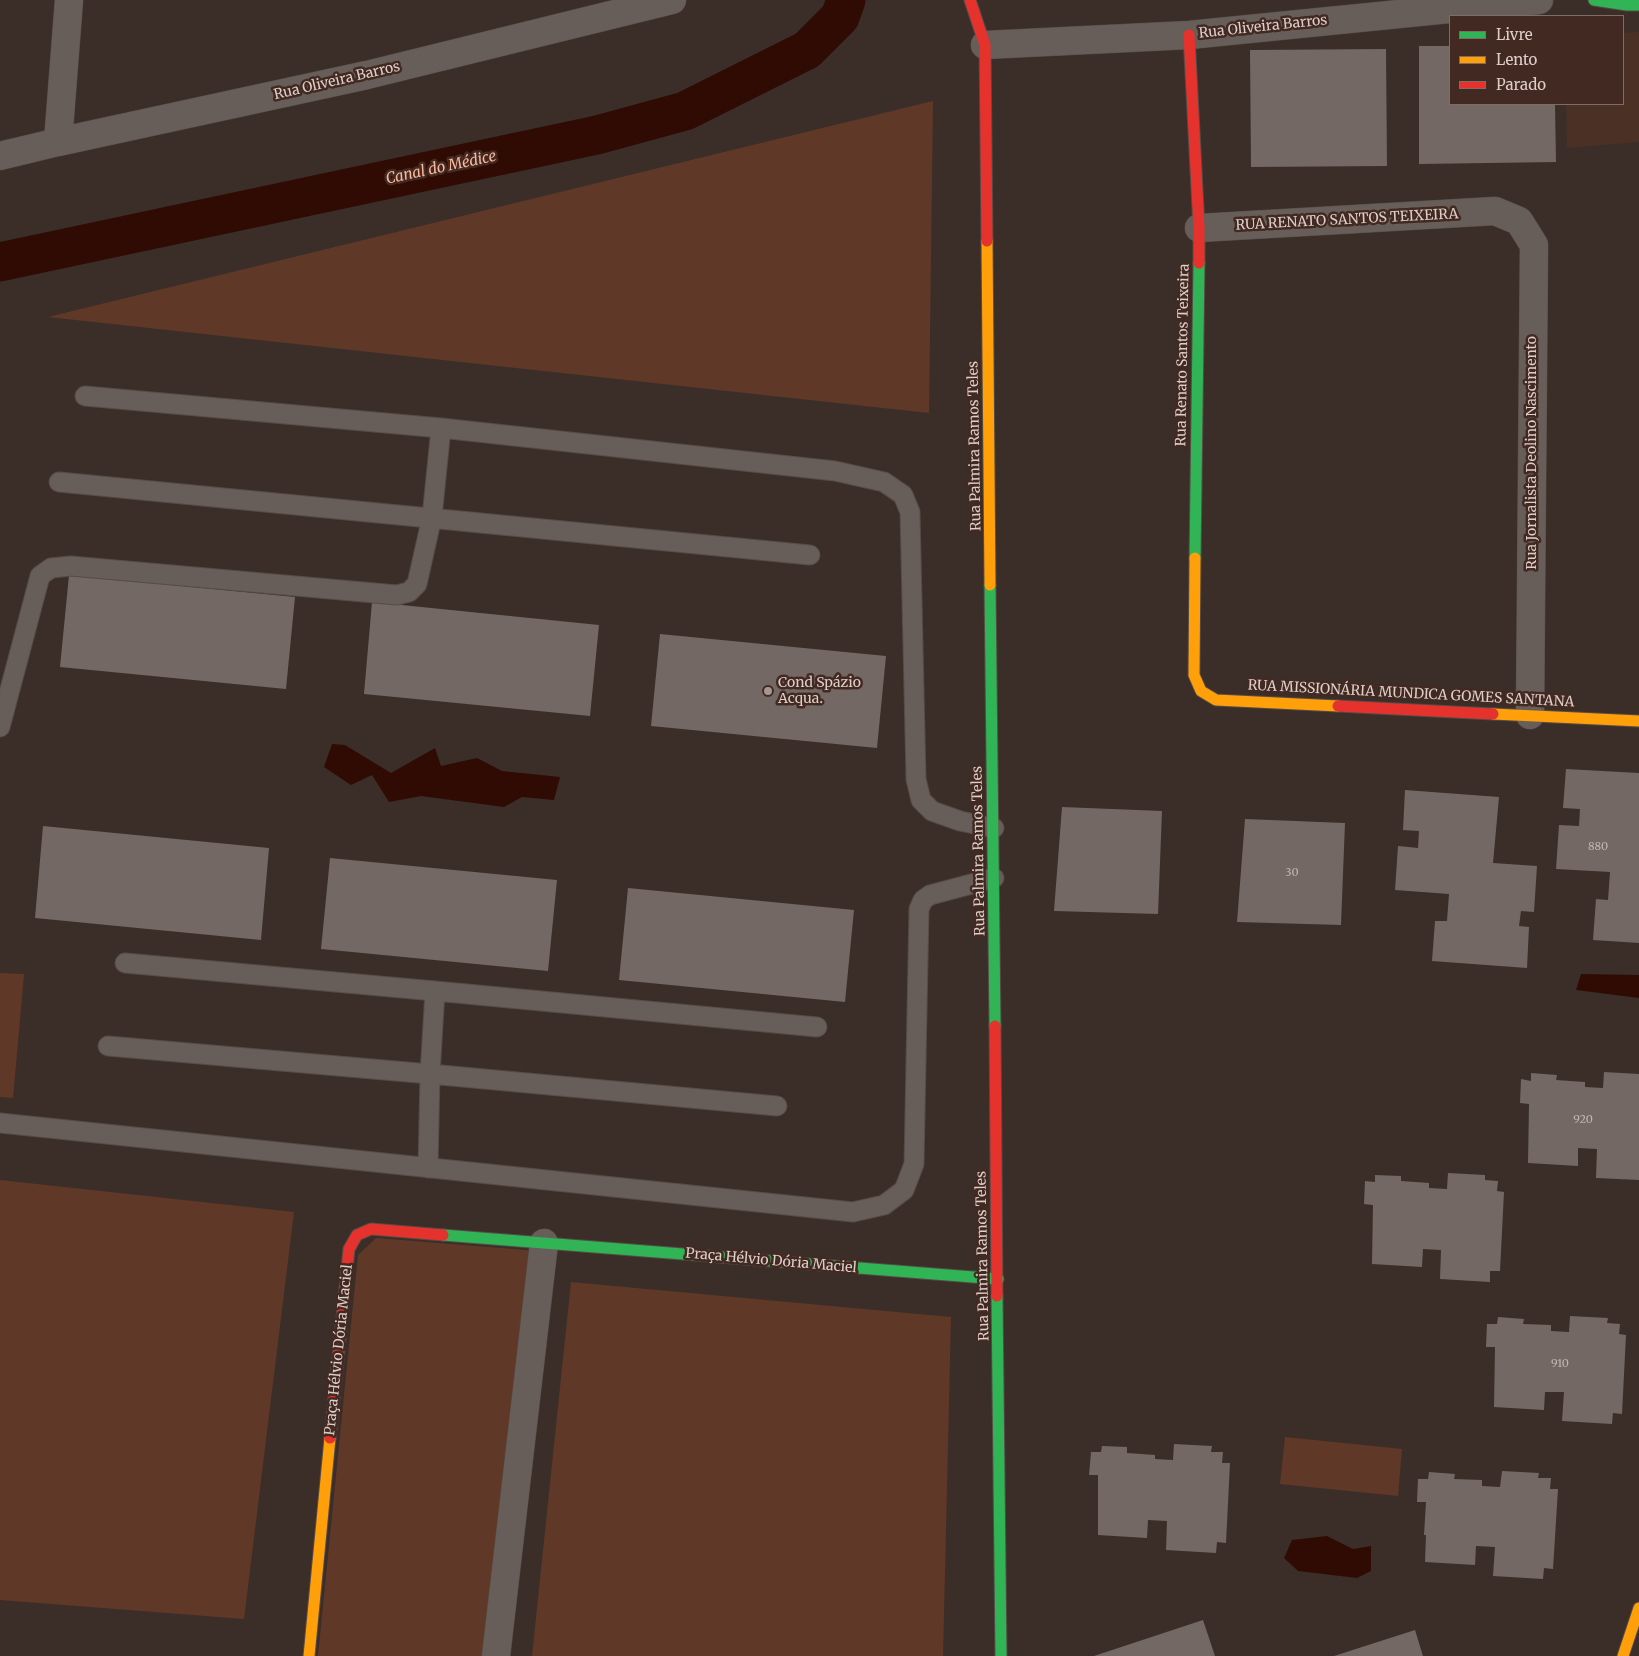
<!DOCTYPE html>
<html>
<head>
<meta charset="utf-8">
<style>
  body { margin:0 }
  #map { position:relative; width:1639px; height:1656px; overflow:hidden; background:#3b2e29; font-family:Merriweather,serif }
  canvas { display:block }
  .legend { position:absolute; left:1449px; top:15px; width:175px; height:90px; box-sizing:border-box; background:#422a22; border:1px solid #806c64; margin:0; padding:6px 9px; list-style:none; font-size:15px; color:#decec8 }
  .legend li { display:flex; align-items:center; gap:10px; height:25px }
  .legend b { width:25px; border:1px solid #806c64 }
</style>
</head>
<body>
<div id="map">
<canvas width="1639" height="1656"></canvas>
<ul class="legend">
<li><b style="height:6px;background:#30b455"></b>Livre</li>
<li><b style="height:6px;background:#ff9f0a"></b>Lento</li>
<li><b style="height:6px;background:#e5322d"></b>Parado</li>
</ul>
</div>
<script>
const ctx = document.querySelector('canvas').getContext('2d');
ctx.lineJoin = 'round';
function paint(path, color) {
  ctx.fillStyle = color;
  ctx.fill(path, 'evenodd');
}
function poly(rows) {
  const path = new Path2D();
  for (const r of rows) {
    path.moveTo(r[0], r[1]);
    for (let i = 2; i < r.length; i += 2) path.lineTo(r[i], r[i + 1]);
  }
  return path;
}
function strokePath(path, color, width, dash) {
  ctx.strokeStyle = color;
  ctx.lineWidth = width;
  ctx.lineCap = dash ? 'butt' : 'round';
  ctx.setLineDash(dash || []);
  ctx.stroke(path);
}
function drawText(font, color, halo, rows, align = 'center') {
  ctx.font = font + ' Merriweather,serif';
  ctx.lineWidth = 5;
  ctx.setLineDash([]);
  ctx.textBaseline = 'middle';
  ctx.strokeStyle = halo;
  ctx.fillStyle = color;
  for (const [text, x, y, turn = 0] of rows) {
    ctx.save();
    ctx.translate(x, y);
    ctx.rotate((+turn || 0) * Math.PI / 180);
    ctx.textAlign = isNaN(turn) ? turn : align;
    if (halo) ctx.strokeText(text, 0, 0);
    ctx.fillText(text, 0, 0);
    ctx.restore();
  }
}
const built = poly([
  [1639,32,1639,142,1567,148,1566,104,1623,104,1623,33]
]);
const green = poly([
  [933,101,929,413,48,317],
  [0,973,24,974,13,1098,0,1097],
  [0,1180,294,1212,244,1619,0,1600],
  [376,1238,538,1251,489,1656,318,1656,358,1255],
  [571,1282,951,1317,943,1656,532,1656],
  [1285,1437,1402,1449,1398,1496,1280,1484]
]);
const water = poly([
  [332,744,345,745,391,773,435,748,441,766,477,758,502,771,560,777,554,800,522,797,504,807,421,796,389,802,372,775,351,785,324,767],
  [1581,974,1639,975,1639,998,1576,990],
  [1327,1536,1353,1549,1371,1546,1371,1571,1357,1578,1298,1571,1284,1558,1292,1540]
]);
const canal = poly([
  [0,262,597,135,685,111,807,50,840,17,846,0]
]);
const building = poly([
  [1419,46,1450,46,1450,104,1555,104,1556,162,1419,164],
  [1386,49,1387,166,1251,167,1250,50],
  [69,575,295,597,286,689,60,667],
  [372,602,599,625,590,716,364,694],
  [660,634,886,656,877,748,651,726],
  [1566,769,1639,773,1639,943,1593,940,1596,899,1608,900,1610,872,1556,869,1559,825,1579,826,1580,809,1563,808],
  [1405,790,1499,797,1493,863,1537,866,1534,912,1521,911,1519,926,1529,927,1527,968,1432,961,1435,921,1447,921,1449,894,1395,890,1398,846,1418,848,1419,831,1403,830],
  [1062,807,1162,811,1158,914,1054,911],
  [1245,819,1345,823,1341,925,1237,922],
  [43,826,269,848,261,940,35,918],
  [330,858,557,880,548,971,321,949],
  [628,888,854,910,845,1002,619,980],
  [1604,1072,1639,1074,1639,1180,1596,1178,1597,1149,1578,1148,1578,1166,1528,1163,1529,1104,1520,1103,1521,1079,1531,1081,1531,1073,1557,1075,1556,1080,1585,1082,1585,1087,1603,1088],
  [1448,1173,1485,1175,1485,1180,1498,1181,1497,1191,1504,1192,1500,1271,1490,1271,1490,1282,1440,1279,1441,1250,1423,1249,1422,1267,1372,1264,1373,1205,1364,1204,1365,1181,1375,1182,1375,1175,1401,1176,1401,1181,1429,1183,1429,1188,1447,1189],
  [1570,1316,1608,1318,1607,1323,1620,1324,1619,1334,1626,1335,1622,1414,1613,1413,1612,1424,1562,1421,1564,1392,1545,1392,1544,1410,1494,1407,1495,1347,1486,1347,1487,1324,1497,1324,1498,1317,1524,1319,1523,1324,1551,1325,1551,1331,1569,1332],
  [1174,1444,1212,1446,1211,1452,1223,1452,1222,1463,1230,1463,1226,1543,1217,1542,1216,1553,1166,1550,1167,1521,1148,1520,1147,1538,1098,1535,1098,1475,1089,1475,1091,1452,1101,1452,1102,1446,1127,1447,1127,1453,1155,1455,1155,1459,1173,1460],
  [1502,1471,1539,1473,1538,1478,1551,1478,1550,1489,1558,1489,1553,1569,1544,1568,1543,1579,1493,1576,1495,1547,1476,1546,1475,1565,1425,1562,1426,1535,1424,1535,1426,1502,1417,1502,1418,1479,1428,1479,1429,1472,1455,1474,1454,1479,1482,1480,1482,1486,1500,1487],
  [1203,1620,1215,1656,1094,1656],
  [1415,1630,1423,1656,1334,1656]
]);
const lane = poly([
  [85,396,441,428],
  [59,482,810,555],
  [0,727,40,576,51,568,71,566,397,595,409,592,417,584,432,517,441,428,835,471,884,482,903,495,910,512,916,779,921,800,932,811,960,821,994,828],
  [125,963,435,991],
  [108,1046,430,1074,435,991,817,1027],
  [0,1123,853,1212,884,1205,904,1190,914,1164,919,909,923,900,930,895,994,878],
  [428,1168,430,1074,777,1106]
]);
const street = poly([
  [985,45,1189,35,1539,0],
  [58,142,69,0],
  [0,156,58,142,367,75,672,0],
  [1199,228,1495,211,1519,221,1534,245,1530,715],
  [496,1656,544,1243]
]);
const fast = poly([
  [1594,0,1627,5,1639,5],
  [1195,558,1199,263],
  [990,585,995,1026],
  [443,1235,998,1279],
  [997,1296,1001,1656]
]);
const slow = poly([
  [987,241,990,585],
  [1195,558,1194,675,1201,691,1216,700,1338,706],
  [1493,714,1639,721],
  [309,1656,330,1438],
  [1623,1656,1639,1608]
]);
const jam = poly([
  [970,0,985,45,987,241],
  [1189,35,1199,228,1199,263],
  [1338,706,1493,714],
  [995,1026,997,1296],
  [330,1438,349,1249,357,1235,371,1229,443,1235]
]);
const markers = [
  [768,691,5,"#a59690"]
];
const numberNames = [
  ["880",1598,847],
  ["30",1292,873],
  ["920",1583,1120],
  ["910",1560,1364]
];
const streetNames = [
  ["Rua Oliveira Barros",1263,27,-6],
  ["Rua Oliveira Barros",337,81,-13],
  ["RUA RENATO SANTOS TEIXEIRA",1347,220,-3],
  ["Rua Renato Santos Teixeira",1183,355,-89],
  ["Rua Palmira Ramos Teles",975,446,-91],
  ["Rua Jornalista Deolino Nascimento",1532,453,-90],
  ["RUA MISSIONÁRIA MUNDICA GOMES SANTANA",1411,694,3],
  ["Rua Palmira Ramos Teles",979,851,-91],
  ["Rua Palmira Ramos Teles",983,1256,-91],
  ["Praça Hélvio Dória Maciel",771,1261,5],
  ["Praça Hélvio Dória Maciel",339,1350,-84]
];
const poiNames = [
  ["Cond Spázio",778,683],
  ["Acqua.",778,699]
];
const waterNames = [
  ["Canal do Médice",441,168,-12]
];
paint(built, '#4b3026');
paint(green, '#603828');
paint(water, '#300b04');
strokePath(canal, '#300b04', 39);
paint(building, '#746864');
strokePath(lane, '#564b46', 21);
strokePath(street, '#564b46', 29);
strokePath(fast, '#564b46', 13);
strokePath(slow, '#564b46', 13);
strokePath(jam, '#564b46', 13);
strokePath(lane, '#675e59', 19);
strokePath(street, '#675e59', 28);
strokePath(fast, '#30b455', 11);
strokePath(slow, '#ff9f0a', 11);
strokePath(jam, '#e5322d', 11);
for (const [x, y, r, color] of markers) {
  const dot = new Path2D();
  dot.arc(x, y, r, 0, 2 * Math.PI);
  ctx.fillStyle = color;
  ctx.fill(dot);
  strokePath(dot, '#422a22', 2);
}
drawText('11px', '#c4b4af', null, numberNames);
drawText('14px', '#decec8', '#422a22', streetNames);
drawText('14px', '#decec8', '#422a22', poiNames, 'left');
drawText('italic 15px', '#fdb69b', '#422a22', waterNames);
</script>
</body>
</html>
